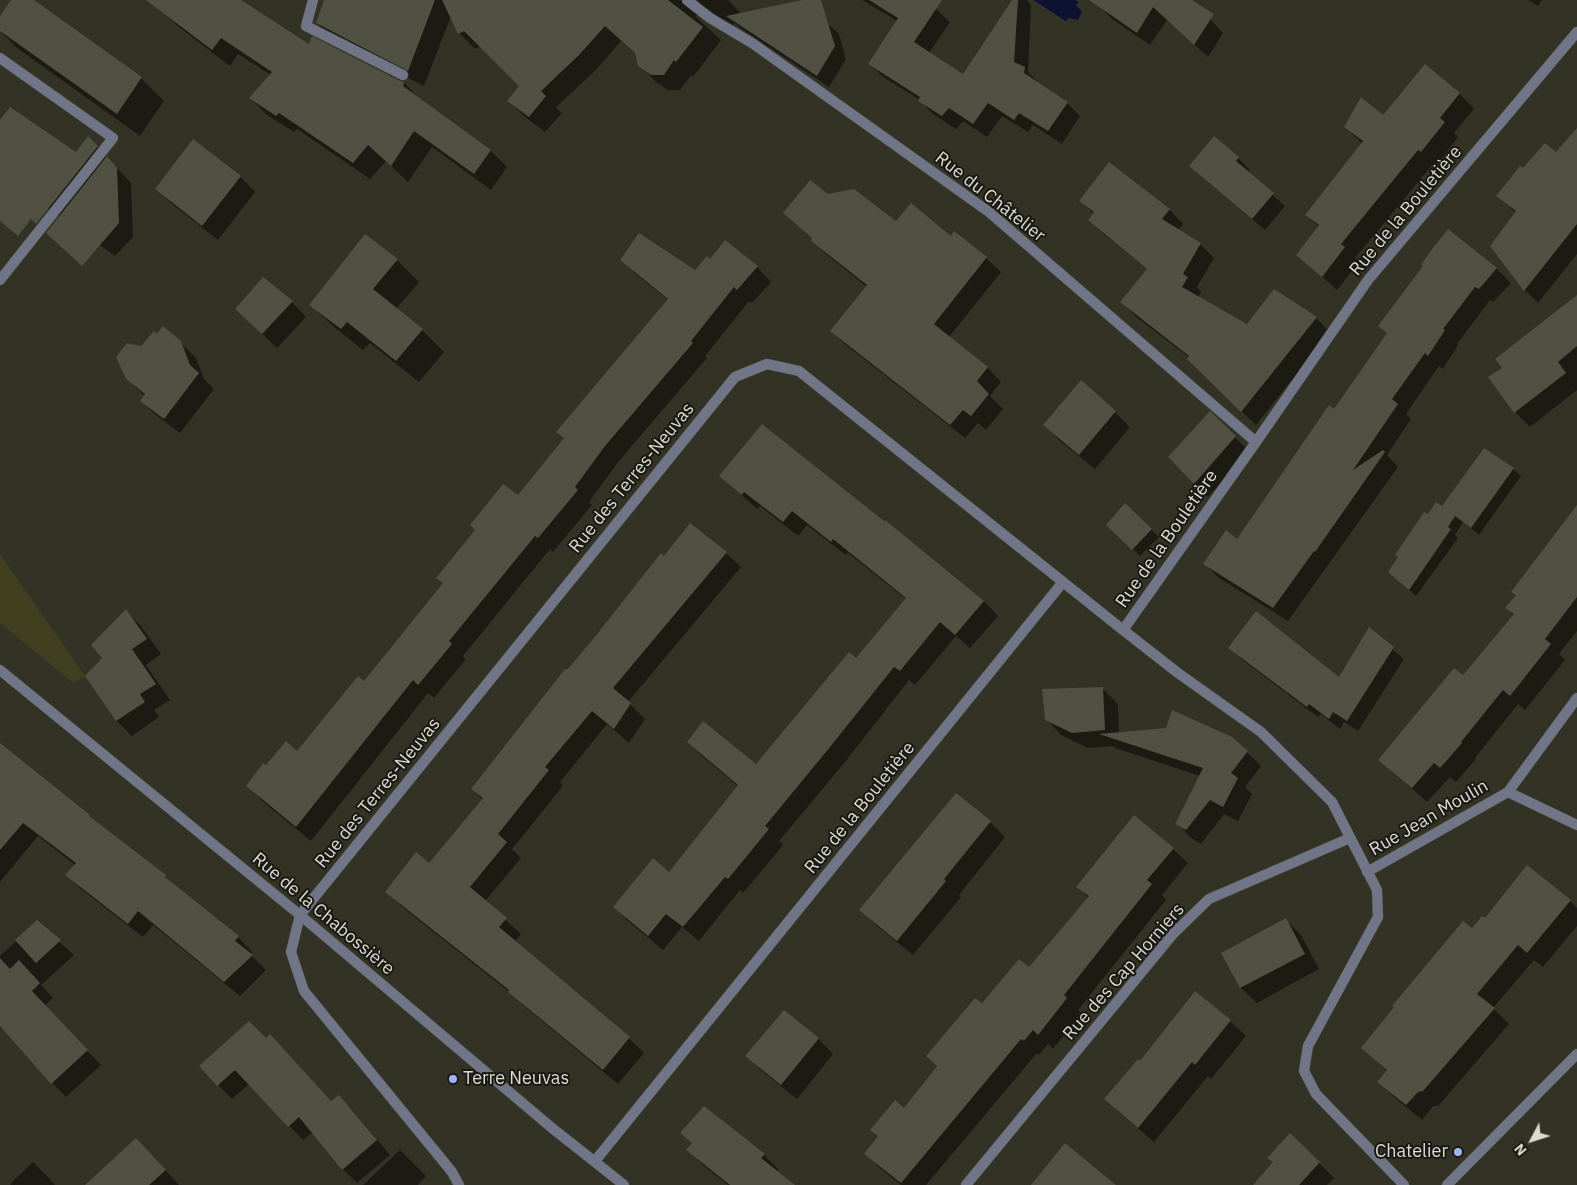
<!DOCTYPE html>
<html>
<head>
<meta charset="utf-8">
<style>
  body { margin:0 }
  #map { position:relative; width:1577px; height:1185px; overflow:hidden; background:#333325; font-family:"IBM Plex Sans",sans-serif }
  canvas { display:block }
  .north { position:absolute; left:1507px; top:1115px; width:50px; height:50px; -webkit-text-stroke:4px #1a1a14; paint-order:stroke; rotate:230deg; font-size:14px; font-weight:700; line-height:20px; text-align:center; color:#dcdcd4 }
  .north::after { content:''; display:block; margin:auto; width:18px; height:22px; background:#dcdcd4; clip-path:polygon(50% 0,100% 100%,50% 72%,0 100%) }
</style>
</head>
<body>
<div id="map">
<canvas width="1577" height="1185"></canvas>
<div class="north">N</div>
</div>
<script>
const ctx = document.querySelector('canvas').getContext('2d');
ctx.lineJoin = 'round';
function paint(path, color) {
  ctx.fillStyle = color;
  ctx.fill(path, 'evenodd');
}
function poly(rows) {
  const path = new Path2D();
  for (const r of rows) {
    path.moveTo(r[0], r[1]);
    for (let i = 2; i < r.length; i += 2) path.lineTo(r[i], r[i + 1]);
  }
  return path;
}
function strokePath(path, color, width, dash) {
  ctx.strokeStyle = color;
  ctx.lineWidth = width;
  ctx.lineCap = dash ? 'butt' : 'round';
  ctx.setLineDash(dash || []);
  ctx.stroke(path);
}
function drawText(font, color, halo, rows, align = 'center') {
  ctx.font = font + ' "IBM Plex Sans",sans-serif';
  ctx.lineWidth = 4;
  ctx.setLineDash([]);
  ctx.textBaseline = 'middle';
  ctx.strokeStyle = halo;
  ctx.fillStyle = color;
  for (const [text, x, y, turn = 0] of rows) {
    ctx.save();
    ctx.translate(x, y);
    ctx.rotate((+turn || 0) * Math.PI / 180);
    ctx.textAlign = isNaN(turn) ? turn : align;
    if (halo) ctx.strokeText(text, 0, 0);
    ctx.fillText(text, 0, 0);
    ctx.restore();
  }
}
const green = poly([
  [0,554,85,676,73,683,0,623]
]);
const water = poly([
  [1033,0,1075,0,1079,2,1076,5,1082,12,1078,20,1069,18,1066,21]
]);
const shadow = poly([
  [13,0,31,0,141,78,164,101,140,136,17,48,0,31,0,18],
  [171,0,239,0,310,46,404,83,421,100,490,150,507,167,491,190,432,147,408,182,386,161,370,179,297,129,294,132,267,115,250,98,271,75,238,54,230,66,180,28,163,12],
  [325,0,728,0,742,14,826,22,839,34,846,59,829,87,740,28,735,23,731,28,708,10,701,9,698,11,696,17,721,40,693,77,691,75,680,90,668,90,656,82,639,65,636,54,621,41,595,71,556,107,562,113,545,132,525,117,509,101,521,86,481,46,475,49,459,33,451,16,424,86,333,39,317,23],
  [862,0,931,0,928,4,936,9,950,22,929,53,964,76,1013,0,1027,0,1031,5,1028,72,1038,82,1067,103,1080,116,1062,144,1033,125,1028,132,1002,116,987,137,963,121,956,129,933,114,920,100,883,77,869,63,897,21],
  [1103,0,1184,0,1210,19,1223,33,1208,57,1167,20,1150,45,1112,19,1099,6],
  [1528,0,1542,0,1538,6],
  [1425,66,1460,94,1474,109,1454,133,1458,137,1436,166,1433,164,1355,258,1359,262,1337,290,1298,255,1319,227,1306,215,1363,144,1345,127,1383,117],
  [0,122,77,154,88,137,131,183,133,237,115,256,0,174],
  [1577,137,1577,254,1538,303,1525,290,1492,246,1516,213,1498,196,1523,170,1556,154],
  [1238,158,1250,170,1248,173,1285,206,1265,230,1203,178,1191,166],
  [1110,164,1170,210,1183,224,1178,231,1200,244,1214,258,1197,287,1201,292,1198,297,1248,325,1274,291,1316,318,1330,332,1256,425,1202,373,1190,358,1135,316,1122,302,1148,270,1104,234,1090,220,1094,214,1081,201],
  [240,176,255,192,218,240,172,204,156,189],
  [827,196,897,223,951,237,986,258,1001,272,949,337,987,367,1001,382,990,396,1003,409,986,430,978,423,965,438,846,345,832,331,867,287,827,255,812,241,813,239,784,213],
  [1449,231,1497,269,1511,283,1493,302,1490,300,1457,344,1458,345,1443,369,1439,366,1406,414,1411,419,1387,455,1398,467,1288,621,1219,578,1205,564,1238,540,1334,411,1388,334,1380,326],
  [725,242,757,267,771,282,752,303,749,301,705,356,707,358,619,461,589,502,592,505,553,552,550,549,463,656,466,659,434,698,428,693,311,841,262,801,248,786,266,767,297,753,364,683,565,439,668,300,636,274,621,259,695,272,710,261],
  [397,260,419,282,396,309,422,330,444,352,419,382,370,343,363,350,333,326,311,305],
  [1577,297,1577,390,1530,427,1515,412,1489,378,1503,368],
  [292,302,306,317,277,348,251,323],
  [180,342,196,358,204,379,214,389,180,433,157,416,142,401,145,396,127,379,141,348],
  [1115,412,1130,427,1095,469,1060,441,1045,425],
  [1210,413,1249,451,1208,497,1169,457],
  [1484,450,1513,469,1521,476,1479,535,1463,522,1455,535,1458,538,1416,596,1397,579,1428,516,1442,508],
  [721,476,984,601,998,616,970,648,956,636,915,685,909,680,845,762,779,841,783,845,743,893,740,890,699,941,682,927,663,950,629,922,615,907,669,873,739,787,703,757,688,742,756,766,856,660,906,599,848,553,846,555,807,525,798,536,760,506,757,509],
  [1125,505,1159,537,1140,556,1108,525],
  [1577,524,1577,631,1559,654,1565,660,1525,710,1518,704,1475,758,1476,759,1456,782,1450,777,1427,802,1379,759,1463,677,1514,615,1507,608],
  [726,553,741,567,628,702,645,719,629,743,607,724,560,782,563,786,512,849,521,858,485,901,521,934,515,942,629,1038,644,1053,618,1084,524,1006,513,995,401,906,386,891,429,864,483,800,472,789,567,672,665,558],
  [126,611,141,626,161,654,146,665,170,700,154,710,159,717,132,736,117,721,86,676,103,659],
  [1369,629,1404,659,1358,731,1344,722,1340,729,1321,714,1318,717,1240,658,1230,647,1339,679],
  [1102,688,1118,704,1119,733,1247,752,1261,766,1245,787,1252,794,1238,821,1224,814,1201,844,1191,838,1177,823,1200,776,1115,748,1113,746,1088,748,1061,735,1046,719],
  [0,744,97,824,165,876,178,889,238,937,252,952,250,954,266,970,240,996,153,925,143,937,81,889,67,875,75,865,38,836,0,882],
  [990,822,1005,837,959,895,961,897,913,955,876,925,861,910],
  [1173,849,1188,863,1162,895,1166,900,1078,1010,1081,1013,1053,1049,1048,1044,1039,1055,1037,1053,926,1185,901,1185,880,1168,866,1154,879,1137,871,1130,904,1110,982,1005,1029,968,1089,898,1078,887],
  [1570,901,1577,908,1577,926,1543,967,1534,960,1493,1008,1509,1024,1438,1106,1433,1106,1422,1120,1394,1097,1379,1082,1387,1071,1363,1048,1472,929,1485,920],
  [1285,919,1301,935,1319,969,1257,1003,1241,988,1223,953],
  [37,922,74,955,41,985,53,998,44,1006,101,1065,66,1097,22,1051,23,1049,0,1025,0,956],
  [1196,993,1230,1021,1246,1036,1211,1079,1208,1076,1154,1142,1121,1114,1106,1099,1141,1063],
  [249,1022,332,1102,339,1097,353,1111,390,1155,357,1183,343,1169,313,1132,303,1140,249,1084,232,1099,218,1085],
  [818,1038,833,1054,797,1099,762,1071,747,1056],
  [682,1133,764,1155,779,1170,777,1172,792,1185,728,1185,703,1165,688,1150,693,1144],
  [400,1150,426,1176,418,1185,363,1185],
  [152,1155,179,1185,87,1185],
  [1269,1158,1319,1163,1334,1178,1327,1185,1254,1185,1274,1163],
  [33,1162,48,1177,55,1185,11,1185,10,1184]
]);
const building = poly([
  [11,0,34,0,142,77,117,114,0,31,0,16],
  [146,0,241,0,309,44,312,36,400,81,404,82,403,86,491,150,474,174,414,131,391,166,368,145,353,163,279,113,276,116,249,98,272,72,221,38,212,50],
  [324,0,435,0,408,71,316,23],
  [442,0,668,0,703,27,676,62,674,60,664,75,651,75,638,66,635,53,605,26,579,55,541,91,546,96,529,117,507,101,519,86,464,31,458,34],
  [802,0,821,0,835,46,817,76,726,16],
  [869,0,942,0,914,42,963,74,1012,0,1018,0,1014,62,1025,67,1024,73,1068,102,1048,131,1019,113,1014,120,988,103,973,124,949,108,942,116,918,101,920,97,868,64,898,18],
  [1089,0,1192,0,1214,14,1194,45,1153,7,1137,33],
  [1425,64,1460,93,1440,118,1445,122,1421,152,1418,150,1341,244,1345,247,1322,277,1296,255,1319,225,1305,215,1363,141,1344,127,1361,97,1383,115],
  [10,107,76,152,88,136,98,146,36,224,31,219,18,236,0,221,0,120],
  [1577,128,1577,224,1524,291,1490,246,1516,211,1496,196,1520,166,1523,168,1545,143,1556,152],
  [1214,136,1239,157,1236,161,1274,193,1252,219,1189,166],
  [193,139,241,176,202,226,155,189],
  [107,156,117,168,119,223,82,266,46,233],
  [1109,162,1170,209,1162,219,1201,243,1183,274,1188,277,1182,287,1247,324,1274,289,1317,317,1241,412,1187,359,1189,356,1120,302,1147,269,1088,220,1094,212,1079,201],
  [810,180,828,194,854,189,896,221,911,203,951,236,954,231,987,257,934,324,988,367,977,381,989,394,971,416,963,410,950,425,830,331,867,285,811,241,812,238,783,213],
  [1448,229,1497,268,1479,289,1475,287,1443,329,1445,330,1428,356,1425,353,1392,399,1398,404,1353,470,1383,450,1385,452,1315,552,1314,551,1273,608,1203,564,1226,530,1237,539,1329,405,1334,409,1387,333,1378,326,1423,266,1421,265,1430,252],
  [639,233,695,270,707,256,710,259,725,240,758,266,737,290,734,287,691,341,693,343,605,446,575,487,578,490,538,538,535,536,449,641,452,644,418,685,413,680,296,827,246,786,263,763,266,765,286,741,297,751,358,676,364,681,443,583,436,578,475,530,470,525,503,484,518,495,564,438,556,432,668,299,620,260],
  [365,234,398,259,373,289,423,329,396,361,347,322,341,329,309,305],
  [263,277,293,301,262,334,235,309],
  [1577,295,1577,346,1558,362,1566,373,1514,413,1488,377,1502,368,1495,359],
  [163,326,181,341,190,365,199,373,164,419,140,401,145,394,126,379,116,357,127,343,141,346,154,331,157,334],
  [1081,380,1116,411,1079,455,1043,425],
  [1210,411,1236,436,1194,484,1168,457],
  [762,424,884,521,885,520,984,601,955,635,940,622,900,671,894,667,830,747,765,826,769,829,728,879,725,877,683,927,666,914,648,936,613,907,653,858,669,872,738,785,687,742,703,721,756,764,849,652,856,658,906,598,833,539,831,542,792,511,783,522,744,492,742,495,719,476],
  [1484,448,1514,468,1471,528,1455,516,1448,527,1451,529,1409,590,1388,572,1398,557,1395,555,1424,512,1428,514,1436,502,1442,506],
  [1125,503,1152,529,1132,550,1106,525],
  [1577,505,1577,597,1545,639,1551,644,1510,696,1503,690,1461,742,1462,743,1440,768,1434,763,1412,788,1378,760,1454,668,1463,675,1514,614,1505,608,1516,595,1511,592],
  [690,523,727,552,613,688,631,703,614,729,592,711,545,767,549,770,498,834,507,842,470,887,507,918,499,927,630,1037,603,1070,508,992,509,990,385,892,416,852,429,863,483,798,471,789,565,669,567,670,594,638,661,553,664,556],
  [126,609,147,639,132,649,156,684,140,694,145,702,116,721,85,676,102,658,91,645],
  [1256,611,1339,677,1369,627,1394,647,1347,721,1333,712,1329,719,1309,704,1307,707,1228,648],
  [1103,687,1105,730,1072,733,1045,720,1042,689],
  [1172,710,1232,737,1248,751,1231,773,1238,778,1223,807,1210,800,1186,830,1175,824,1203,768,1099,734,1166,728],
  [0,743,90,815,89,816,166,875,165,877,239,936,235,941,253,955,224,982,138,911,128,924,65,875,76,863,23,823,0,850],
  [956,793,991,821,944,879,946,881,897,941,859,910],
  [1134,815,1174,848,1147,880,1152,884,1064,995,1067,998,1038,1035,1033,1030,1024,1041,1021,1039,901,1183,864,1154,878,1136,870,1130,895,1100,904,1108,937,1066,926,1056,975,998,982,1003,1019,959,1029,967,1089,896,1076,887],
  [1527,865,1571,900,1527,953,1518,945,1477,994,1495,1008,1423,1091,1418,1092,1406,1105,1377,1082,1387,1070,1361,1048,1394,1007,1392,1006,1463,921,1472,928,1482,916,1485,918],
  [1286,918,1305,954,1240,988,1221,953],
  [37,920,61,940,36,963,15,940],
  [0,958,10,969,19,960,40,983,32,991,88,1050,51,1084,0,1026],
  [1195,991,1231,1020,1195,1065,1192,1062,1138,1128,1104,1099,1138,1059,1140,1061],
  [784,1010,819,1038,781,1085,745,1056],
  [249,1021,266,1038,270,1034,331,1101,339,1095,377,1140,342,1170,299,1117,288,1127,235,1070,217,1086,199,1066],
  [704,1106,765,1154,761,1158,795,1185,730,1185,686,1150,692,1143,680,1133],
  [1290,1133,1320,1162,1299,1185,1253,1185,1273,1162,1267,1158],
  [136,1138,166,1170,149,1185,85,1185],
  [1065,1143,1116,1185,1031,1185]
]);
const street = poly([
  [313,0,306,26,403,75],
  [687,0,710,18,752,43,989,212,1256,442],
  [0,58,113,138,0,280],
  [1123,630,1178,673,1261,732,1332,802,1377,890,1378,917,1308,1046,1304,1071,1316,1094,1404,1185],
  [0,670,300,915,552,1128,624,1185],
  [1508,792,1577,825],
  [1367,872,1508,792,1577,698],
  [595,1161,1063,582,1123,630,1256,442,1368,280,1577,32],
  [459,1185,452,1172,304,991,291,952,300,915,735,377,767,364,799,371,1063,582],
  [966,1185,1173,934,1209,899,1350,838],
  [1447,1185,1577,1054]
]);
const markers = [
  [453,1079,5,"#a0b3fd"],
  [1458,1152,5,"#a0b3fd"]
];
const streetNames = [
  ["Rue du Châtelier",990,197,38],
  ["Rue de la Bouletière",1406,211,-50],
  ["Rue des Terres-Neuvas",632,478,-51],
  ["Rue de la Bouletière",1167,539,-55],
  ["Rue des Terres-Neuvas",378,793,-51],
  ["Rue de la Bouletière",860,808,-51],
  ["Rue Jean Moulin",1429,818,-30],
  ["Rue de la Chabossière",323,914,40],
  ["Rue des Cap Horniers",1124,972,-49]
];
const poiNames = [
  ["Terre Neuvas",463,1079],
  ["Chatelier",1448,1152,"right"]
];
paint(green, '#403f20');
paint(water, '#0d1233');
paint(shadow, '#0007');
paint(building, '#515143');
strokePath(street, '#4e4e41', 11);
strokePath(street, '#707588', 10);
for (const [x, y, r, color] of markers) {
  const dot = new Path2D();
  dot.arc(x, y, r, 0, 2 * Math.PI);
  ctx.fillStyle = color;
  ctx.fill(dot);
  strokePath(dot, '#1a1a14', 2);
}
drawText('18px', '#dcdcd4', '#1a1a14', streetNames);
drawText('18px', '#dcdcd4', '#1a1a14', poiNames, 'left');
</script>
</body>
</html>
